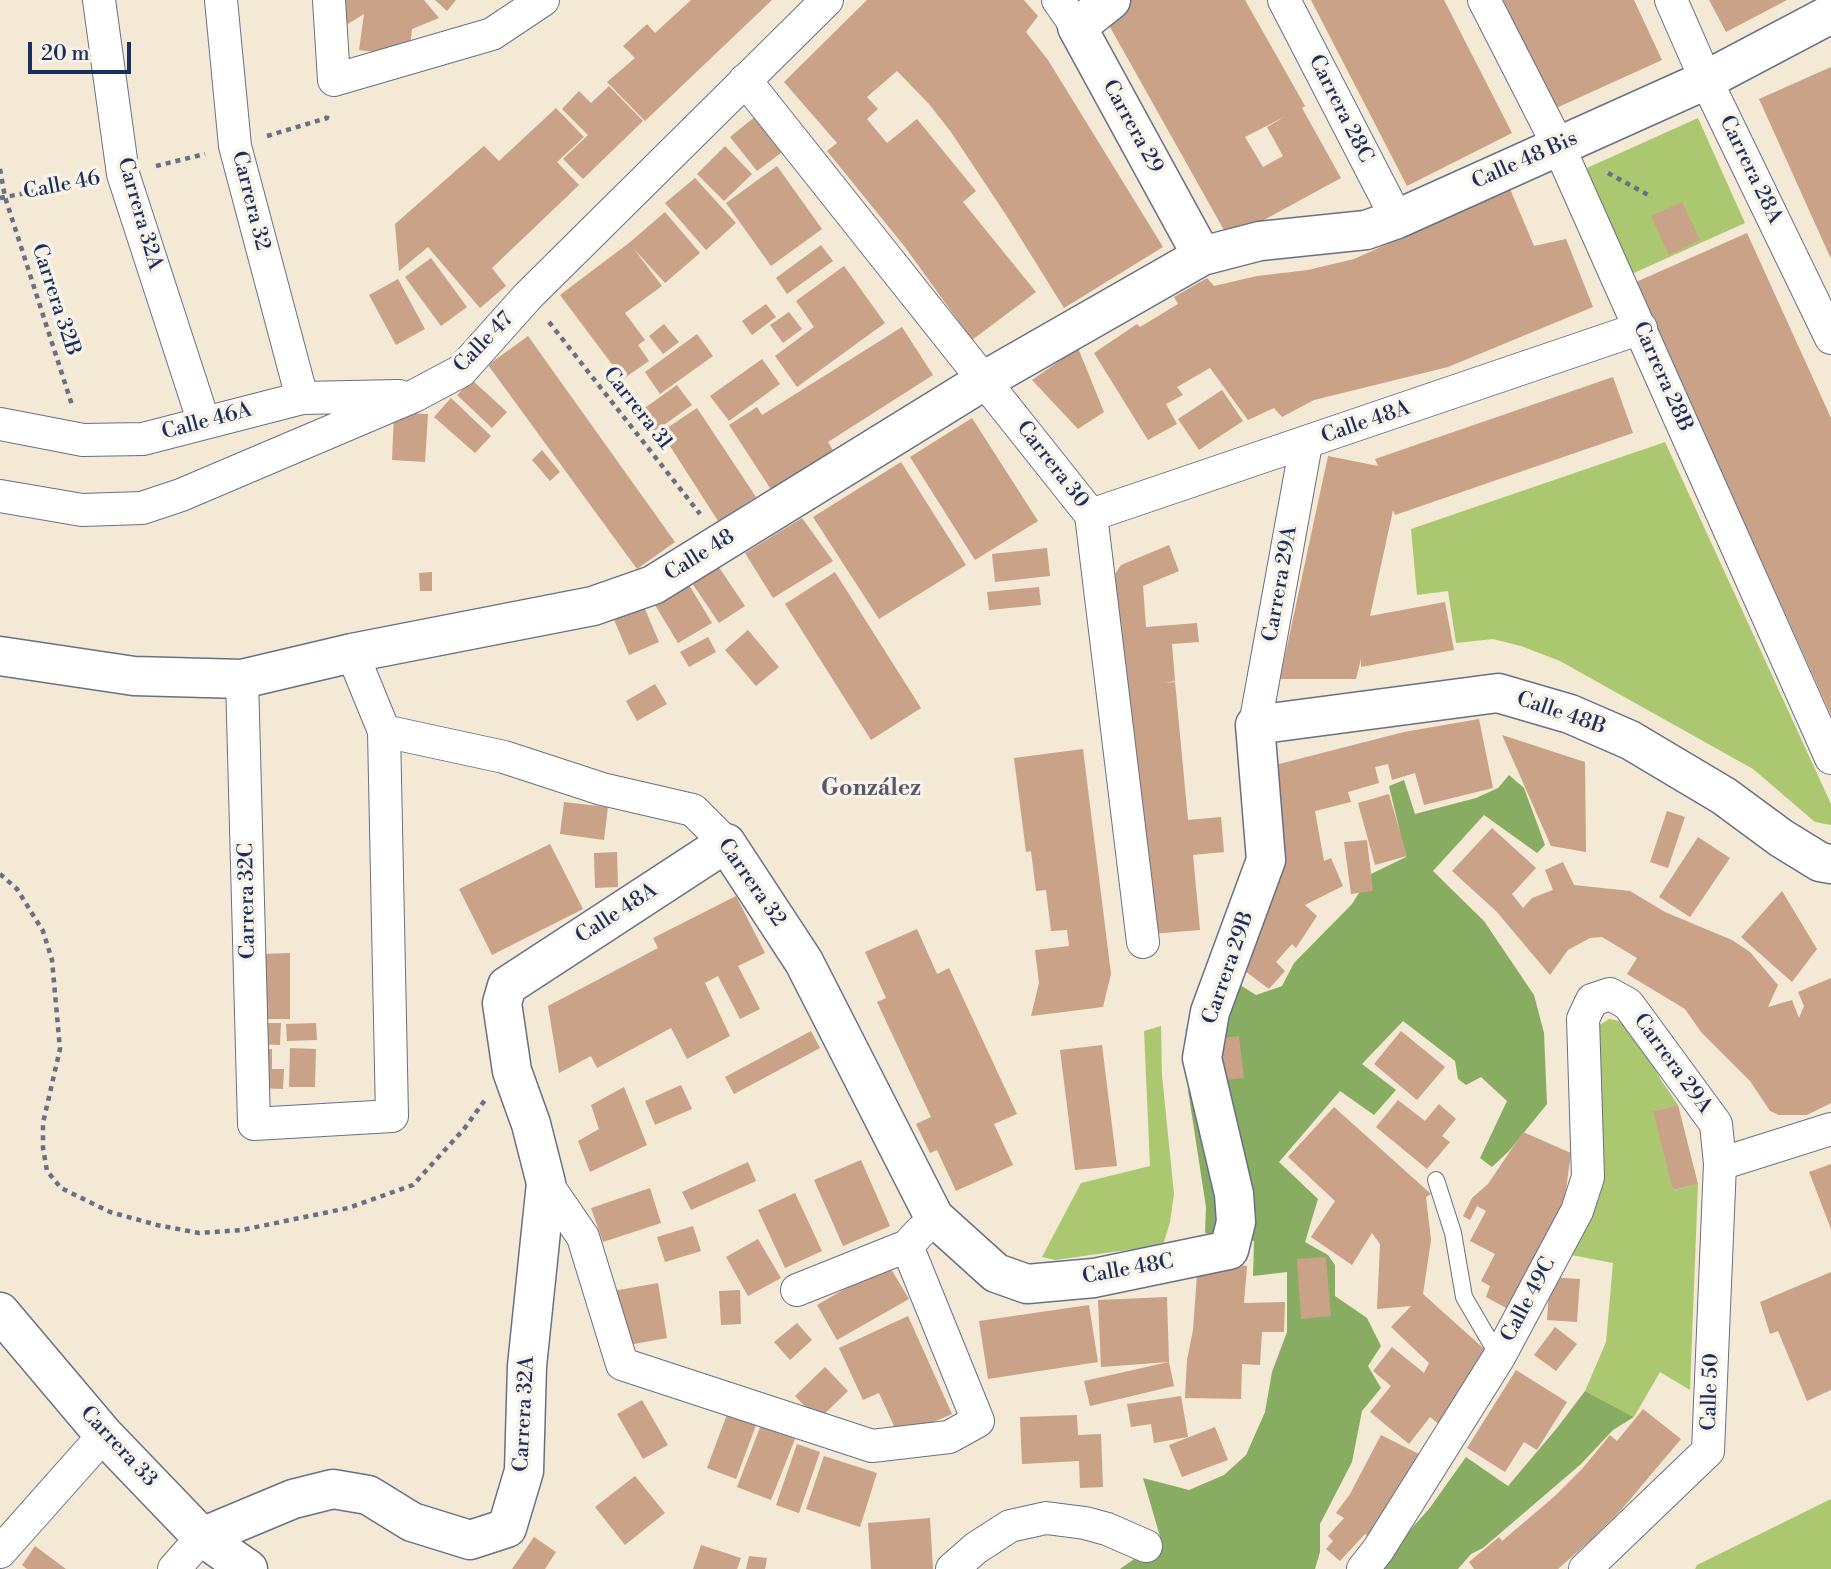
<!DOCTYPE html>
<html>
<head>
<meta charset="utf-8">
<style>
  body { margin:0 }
  #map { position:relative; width:1831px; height:1569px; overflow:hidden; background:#f3e9d4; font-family:"Libre Bodoni",serif }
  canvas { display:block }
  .scale { position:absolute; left:28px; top:42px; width:103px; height:32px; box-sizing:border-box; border:4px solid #1b2f5e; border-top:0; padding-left:9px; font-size:21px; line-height:24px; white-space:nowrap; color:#1b2f5e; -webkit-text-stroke:5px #f7f3e8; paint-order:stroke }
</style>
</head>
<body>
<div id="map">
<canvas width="1831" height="1569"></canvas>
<div class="scale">20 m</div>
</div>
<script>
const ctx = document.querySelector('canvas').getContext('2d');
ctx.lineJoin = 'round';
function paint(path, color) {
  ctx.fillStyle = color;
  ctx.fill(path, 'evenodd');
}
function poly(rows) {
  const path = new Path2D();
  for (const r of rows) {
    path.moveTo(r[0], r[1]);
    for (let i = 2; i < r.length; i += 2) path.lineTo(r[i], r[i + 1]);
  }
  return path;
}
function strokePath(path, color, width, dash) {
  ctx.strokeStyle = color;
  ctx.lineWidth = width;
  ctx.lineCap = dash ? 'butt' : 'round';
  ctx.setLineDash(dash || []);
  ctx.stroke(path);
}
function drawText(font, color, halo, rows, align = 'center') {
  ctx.font = font + ' "Libre Bodoni",serif';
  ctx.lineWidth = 7;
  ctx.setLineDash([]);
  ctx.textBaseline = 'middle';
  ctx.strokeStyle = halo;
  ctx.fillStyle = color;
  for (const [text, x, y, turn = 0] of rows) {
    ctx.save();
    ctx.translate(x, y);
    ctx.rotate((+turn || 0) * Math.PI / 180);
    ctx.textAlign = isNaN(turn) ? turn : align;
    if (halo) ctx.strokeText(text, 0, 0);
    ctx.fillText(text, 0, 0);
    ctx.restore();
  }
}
const green = poly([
  [1698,118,1745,223,1625,277,1578,172],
  [1665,442,1831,804,1831,825,1815,822,1753,769,1560,661,1521,646,1493,639,1456,643,1448,591,1417,595,1411,529],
  [1609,1019,1625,1022,1638,1036,1661,1080,1678,1105,1654,1111,1674,1190,1698,1184,1690,1390,1660,1372,1634,1417,1585,1391,1606,1342,1613,1263,1566,1254,1595,1028],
  [1161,1026,1162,1075,1174,1194,1170,1222,1163,1245,1055,1260,1042,1257,1081,1183,1150,1166,1144,1031],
  [1831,1499,1831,1569,1695,1569,1697,1565]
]);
const forest = poly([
  [1509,775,1524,788,1545,845,1537,853,1484,815,1433,871,1484,921,1534,995,1544,1033,1547,1104,1509,1151,1492,1167,1480,1158,1507,1101,1481,1077,1466,1085,1458,1079,1455,1061,1403,1021,1362,1064,1396,1090,1374,1115,1340,1091,1279,1162,1318,1199,1305,1242,1328,1255,1335,1265,1335,1296,1367,1318,1381,1346,1368,1366,1381,1388,1362,1411,1352,1462,1320,1524,1320,1552,1315,1569,1120,1569,1161,1540,1143,1478,1189,1490,1224,1475,1246,1455,1265,1412,1272,1372,1287,1332,1287,1272,1253,1276,1254,1241,1205,1233,1206,1207,1188,1090,1219,1086,1214,1033,1185,1031,1210,996,1229,978,1256,995,1282,986,1294,963,1352,904,1371,874,1406,857,1389,786,1404,780,1415,814,1476,798,1498,788],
  [1585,1391,1634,1417,1613,1430,1581,1464,1483,1548,1471,1554,1458,1569,1375,1569,1429,1509,1466,1457,1508,1486,1557,1428]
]);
const building = poly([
  [334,0,424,0,439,18,412,29,409,56,359,50,364,14,346,25],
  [435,0,456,0,447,11],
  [691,0,772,0,645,121,607,82,635,58,623,46,647,24,655,33],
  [867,0,1024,0,1038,16,1026,32,1048,60,1163,247,1064,308,1008,218,951,132,929,104,897,71,867,97,878,109,867,119,887,143,917,119,976,191,963,202,1036,292,972,340,905,247,827,151,837,143,784,82],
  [1120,0,1245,0,1305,106,1302,108,1341,178,1229,239,1101,11],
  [1286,116,1267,127,1283,156,1263,167,1245,137],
  [1311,0,1444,0,1512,133,1407,186],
  [1503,0,1634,0,1662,60,1554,109],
  [1709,0,1787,0,1726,32],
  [1831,67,1831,259,1759,99],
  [609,86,643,121,583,179,563,159,588,135,562,109,579,91,591,103],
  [556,108,584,137,557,162,579,185,492,268,506,286,480,308,428,247,399,271,395,224,484,146,499,161],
  [757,115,785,150,757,171,730,137],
  [725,146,752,174,724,201,697,174],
  [777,166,822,229,771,266,726,203],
  [695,178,736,223,706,250,665,203],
  [1510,189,1534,246,1566,239,1593,307,1448,367,1314,400,1282,417,1274,408,1248,420,1210,368,1177,387,1183,395,1166,404,1177,424,1148,440,1094,353,1137,324,1140,327,1178,304,1174,297,1207,278,1214,286,1257,276,1308,270,1354,259],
  [1682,202,1700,240,1669,255,1651,216],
  [665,212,700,253,665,283,634,249,662,286,625,313,645,340,638,345,649,361,623,379,560,295,629,243],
  [1747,233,1831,418,1831,715,1636,282],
  [821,245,833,261,787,294,776,278],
  [431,258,467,307,441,326,405,277],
  [844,266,885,323,797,387,775,356,814,327,796,301],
  [398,279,425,329,396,345,369,295],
  [766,304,776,317,752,335,742,321],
  [789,312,802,329,783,343,770,325],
  [664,324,679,342,663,354,649,336],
  [902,327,933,375,828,442,834,452,772,491,729,425,757,407,762,415],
  [697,334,713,356,660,394,645,372],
  [528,336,675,542,637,569,488,365],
  [1078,348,1104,412,1078,429,1032,380],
  [762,359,780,384,729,421,710,396],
  [1613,377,1633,433,1395,515,1393,510,1370,616,1445,602,1454,650,1361,667,1361,659,1356,679,1280,679,1328,456,1378,466,1375,459],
  [472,380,507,412,492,428,457,395],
  [677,385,692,405,654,432,639,412],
  [1222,390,1243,421,1199,450,1178,419],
  [451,398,491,436,475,453,434,417],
  [697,408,756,497,718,521,661,432],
  [394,413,428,414,425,462,392,460],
  [972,418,1038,521,975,560,910,457],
  [542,450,560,472,550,481,532,460],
  [901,462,966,565,879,619,813,517],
  [802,518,833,561,773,598,745,553],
  [1169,545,1179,571,1143,586,1146,627,1197,623,1199,642,1172,644,1175,681,1164,683,1175,682,1188,820,1221,817,1224,852,1193,855,1200,930,1151,934,1128,686,1124,687,1115,574,1121,565],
  [1047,548,1050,576,995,582,992,554],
  [716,563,745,606,719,623,690,580],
  [432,572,432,591,420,591,419,573],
  [835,572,921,708,871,740,785,604],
  [686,580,712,623,678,643,652,600],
  [1039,587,1041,605,989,610,987,592],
  [639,595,659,642,629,655,609,608],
  [748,630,779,667,756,686,725,650],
  [708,637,716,652,689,667,680,652],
  [655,684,667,704,637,721,626,701],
  [1479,719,1493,788,1424,805,1415,773,1392,780,1388,764,1375,767,1379,783,1348,792,1351,802,1315,811,1324,861,1331,858,1343,886,1305,905,1317,916,1296,948,1292,944,1276,962,1285,971,1269,989,1233,962,1275,765,1404,732],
  [1502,735,1585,762,1586,852,1551,846],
  [1083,749,1111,974,1103,1007,1031,1016,1039,983,1035,950,1069,946,1067,930,1051,931,1046,890,1036,891,1031,851,1026,852,1014,758],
  [1389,794,1407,856,1375,865,1358,803],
  [564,802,608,807,604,840,560,834],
  [1667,811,1685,817,1668,868,1650,862],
  [1492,828,1536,868,1512,894,1523,908,1532,898,1553,890,1545,870,1563,862,1574,885,1630,891,1665,912,1732,940,1750,952,1778,985,1768,1007,1792,1000,1799,1018,1804,1006,1798,992,1831,978,1831,1103,1807,1115,1779,1115,1770,1111,1750,1081,1701,1032,1685,1009,1627,974,1637,958,1602,937,1590,938,1568,950,1550,975,1496,911,1452,871],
  [1698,837,1730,858,1690,917,1659,897],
  [1367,840,1373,891,1351,894,1344,842],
  [550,844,583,909,492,955,459,889],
  [617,852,618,887,595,888,594,853],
  [1782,891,1817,949,1792,982,1741,937],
  [736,896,765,953,738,966,760,1009,740,1019,718,976,705,983,730,1036,687,1059,671,1028,597,1068,591,1056,559,1073,548,1006,658,948,653,938],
  [917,929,937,974,949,968,1017,1114,994,1124,1013,1165,956,1191,937,1150,930,1153,916,1124,931,1117,877,1002,886,998,865,952],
  [290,953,290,1019,264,1019,263,954],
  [254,1023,281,1023,280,1045,254,1044],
  [316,1023,317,1040,287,1041,286,1024],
  [811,1031,820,1048,734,1094,725,1077],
  [1401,1031,1445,1067,1417,1100,1374,1064],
  [1239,1036,1244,1078,1216,1081,1211,1039],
  [1102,1045,1117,1166,1075,1170,1060,1050],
  [290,1048,316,1049,315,1087,289,1087],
  [257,1049,272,1049,272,1069,284,1069,283,1089,257,1088],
  [681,1085,692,1109,655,1125,645,1101],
  [624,1087,647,1145,590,1172,578,1141,599,1129,591,1105],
  [1398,1100,1425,1121,1439,1104,1456,1119,1442,1136,1450,1142,1427,1169,1376,1127],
  [1678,1105,1698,1184,1673,1190,1653,1111],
  [1334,1107,1431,1194,1426,1197,1431,1240,1423,1294,1492,1356,1444,1428,1430,1417,1409,1444,1370,1412,1391,1386,1373,1371,1392,1347,1424,1373,1429,1363,1391,1327,1411,1306,1377,1309,1380,1244,1372,1233,1352,1265,1311,1237,1335,1201,1288,1157],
  [1523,1132,1571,1153,1562,1219,1544,1251,1539,1249,1521,1282,1525,1285,1510,1310,1486,1297,1490,1286,1481,1281,1495,1254,1470,1241,1486,1211,1477,1206,1470,1220,1463,1216,1472,1198,1488,1184],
  [861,1160,890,1226,843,1246,814,1180],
  [748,1162,756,1181,691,1210,682,1192],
  [1831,1164,1831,1229,1809,1172],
  [650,1188,661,1223,603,1242,591,1208],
  [795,1193,822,1251,785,1268,758,1210],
  [693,1226,701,1251,665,1262,657,1237],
  [758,1239,781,1278,748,1296,726,1257],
  [1326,1257,1331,1316,1301,1319,1297,1259],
  [1198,1261,1247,1266,1244,1303,1285,1302,1284,1332,1262,1332,1260,1365,1242,1364,1241,1399,1185,1398,1187,1360,1193,1330],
  [888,1264,909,1299,837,1340,817,1305],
  [1831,1272,1831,1390,1807,1401,1778,1331,1770,1334,1760,1302],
  [1550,1277,1580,1279,1577,1322,1547,1320],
  [658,1283,667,1338,623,1346,613,1291],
  [740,1290,741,1324,721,1325,719,1291],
  [1167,1297,1169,1362,1174,1386,1090,1406,1084,1381,1169,1362,1101,1367,1098,1300],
  [1089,1305,1098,1362,988,1379,979,1321],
  [908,1316,952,1414,899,1437,879,1393,863,1400,839,1348],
  [797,1323,812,1340,790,1360,774,1342],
  [1555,1327,1577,1344,1556,1371,1534,1355],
  [825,1367,848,1391,818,1420,795,1396],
  [1516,1370,1567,1402,1537,1450,1524,1442,1505,1472,1467,1448],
  [1181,1396,1188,1437,1154,1443,1151,1424,1131,1427,1127,1404],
  [642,1400,668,1445,643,1459,617,1414],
  [729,1409,758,1420,736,1479,707,1468],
  [1643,1409,1681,1439,1622,1509,1593,1538,1558,1569,1474,1569,1469,1562,1499,1537,1502,1541,1555,1496,1582,1469,1610,1435,1617,1441],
  [1077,1415,1078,1435,1101,1434,1103,1487,1080,1488,1079,1461,1022,1464,1020,1417],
  [761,1425,795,1439,771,1500,737,1487],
  [1215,1427,1228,1460,1182,1477,1169,1445],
  [1381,1435,1425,1457,1375,1541,1365,1534,1340,1561,1326,1549,1333,1541,1328,1536,1344,1518,1336,1513,1350,1494],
  [797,1444,820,1452,799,1513,776,1505],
  [824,1456,877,1473,860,1527,806,1509],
  [635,1476,665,1513,625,1545,595,1507],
  [930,1518,933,1569,871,1569,868,1523],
  [534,1537,556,1552,545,1569,512,1569],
  [701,1545,741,1558,737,1569,693,1569],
  [35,1546,66,1569,27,1569,22,1565],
  [749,1556,767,1558,765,1569,746,1569]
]);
const path = poly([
  [267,136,327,118,328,112],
  [156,166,205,154],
  [0,169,5,197,72,405],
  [1608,173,1652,197],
  [0,198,93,180],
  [549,322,700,514],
  [0,874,17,889,43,931,52,960,60,1049,43,1123,43,1148,47,1171,61,1188,110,1212,157,1225,199,1233,242,1230,348,1208,413,1185,464,1129,485,1100]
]);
const lane = poly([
  [1436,1180,1453,1233,1464,1297,1499,1357]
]);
const street = poly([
  [99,0,123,174,204,423],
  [221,0,235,146,302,398],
  [329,0,334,80,492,34,543,0],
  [1058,0,1077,27],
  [1284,0,1397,219],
  [1484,0,1558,145,1831,758],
  [1671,0,1706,80,1831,338],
  [745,80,1091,515,1143,942],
  [0,424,83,440,143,439,302,398,399,396],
  [0,496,82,510,142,508,181,495,414,396,461,371,528,296,827,0],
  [1091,515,1641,328],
  [242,679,254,1124,392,1116,384,731,352,653],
  [1255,725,1306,444],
  [384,731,504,757,602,789,693,810,726,843],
  [1720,1164,1831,1129],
  [546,1183,583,1237,622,1364,872,1446,949,1437,978,1421,907,1246],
  [797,1290,907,1246,921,1231],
  [0,1552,104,1435],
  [174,1569,202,1537],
  [952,1569,976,1548,1010,1526,1046,1518,1085,1523,1107,1529,1146,1546],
  [1363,1569,1378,1550,1499,1357,1577,1211,1588,1177,1583,1019,1592,1000,1610,994,1628,1004,1716,1124,1720,1164,1708,1451,1585,1569]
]);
const secondary = poly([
  [1111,0,1077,27,1202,256],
  [0,656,134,676,242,679,352,653,593,606,653,585,985,380,1202,256,1260,241,1366,230,1397,219,1706,80,1831,14],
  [0,1312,104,1435,202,1537,248,1569],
  [202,1537,293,1499,333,1489,368,1495,412,1522,470,1540,507,1528,524,1471,527,1366,546,1183,531,1124,512,1071,502,1003,507,986,726,843,804,962,934,1217,996,1273,1027,1284,1094,1278,1229,1250,1236,1222,1234,1194,1202,1058,1210,1012,1266,860,1255,725,1498,693,1570,714,1630,740,1724,796,1781,838,1820,862,1831,864]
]);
const streetNames = [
  ["Carrera 28C",1340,109,63],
  ["Carrera 29",1132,127,61],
  ["Calle 48 Bis",1525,161,-24],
  ["Carrera 28A",1750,170,64],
  ["Calle 46",62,186,-11],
  ["Carrera 32",250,201,76],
  ["Carrera 32A",139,214,74],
  ["Carrera 32B",55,300,72],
  ["Calle 47",484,343,-46],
  ["Carrera 28B",1662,377,66],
  ["Carrera 31",637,409,52],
  ["Calle 46A",207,422,-15],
  ["Calle 48A",1366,423,-19],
  ["Carrera 30",1052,465,52],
  ["Calle 48",700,556,-32],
  ["Carrera 29A",1281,584,-80],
  ["Calle 48B",1561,714,19],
  ["Carrera 32",751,883,55],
  ["Carrera 32C",248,901,-91],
  ["Calle 48A",617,914,-33],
  ["Carrera 29B",1229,968,-71],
  ["Carrera 29A",1672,1064,54],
  ["Calle 48C",1128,1270,-10],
  ["Calle 49C",1529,1300,-62],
  ["Calle 50",1711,1392,-88],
  ["Carrera 32A",525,1414,-87],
  ["Carrera 33",118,1447,47]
];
const neighbourhoodNames = [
  ["González",871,789]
];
paint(green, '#abc870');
paint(forest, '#88ac62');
paint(building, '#c9a287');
strokePath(lane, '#677087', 18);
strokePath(street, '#677087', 34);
strokePath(secondary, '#677087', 41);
strokePath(path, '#677087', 4.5, [5, 5]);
strokePath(lane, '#fff', 16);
strokePath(street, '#fff', 32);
strokePath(secondary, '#fff', 38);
drawText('21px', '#1b2f5e', '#f7f3e8', streetNames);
drawText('bold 23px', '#58576c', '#f7f3e8', neighbourhoodNames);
</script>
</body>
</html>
